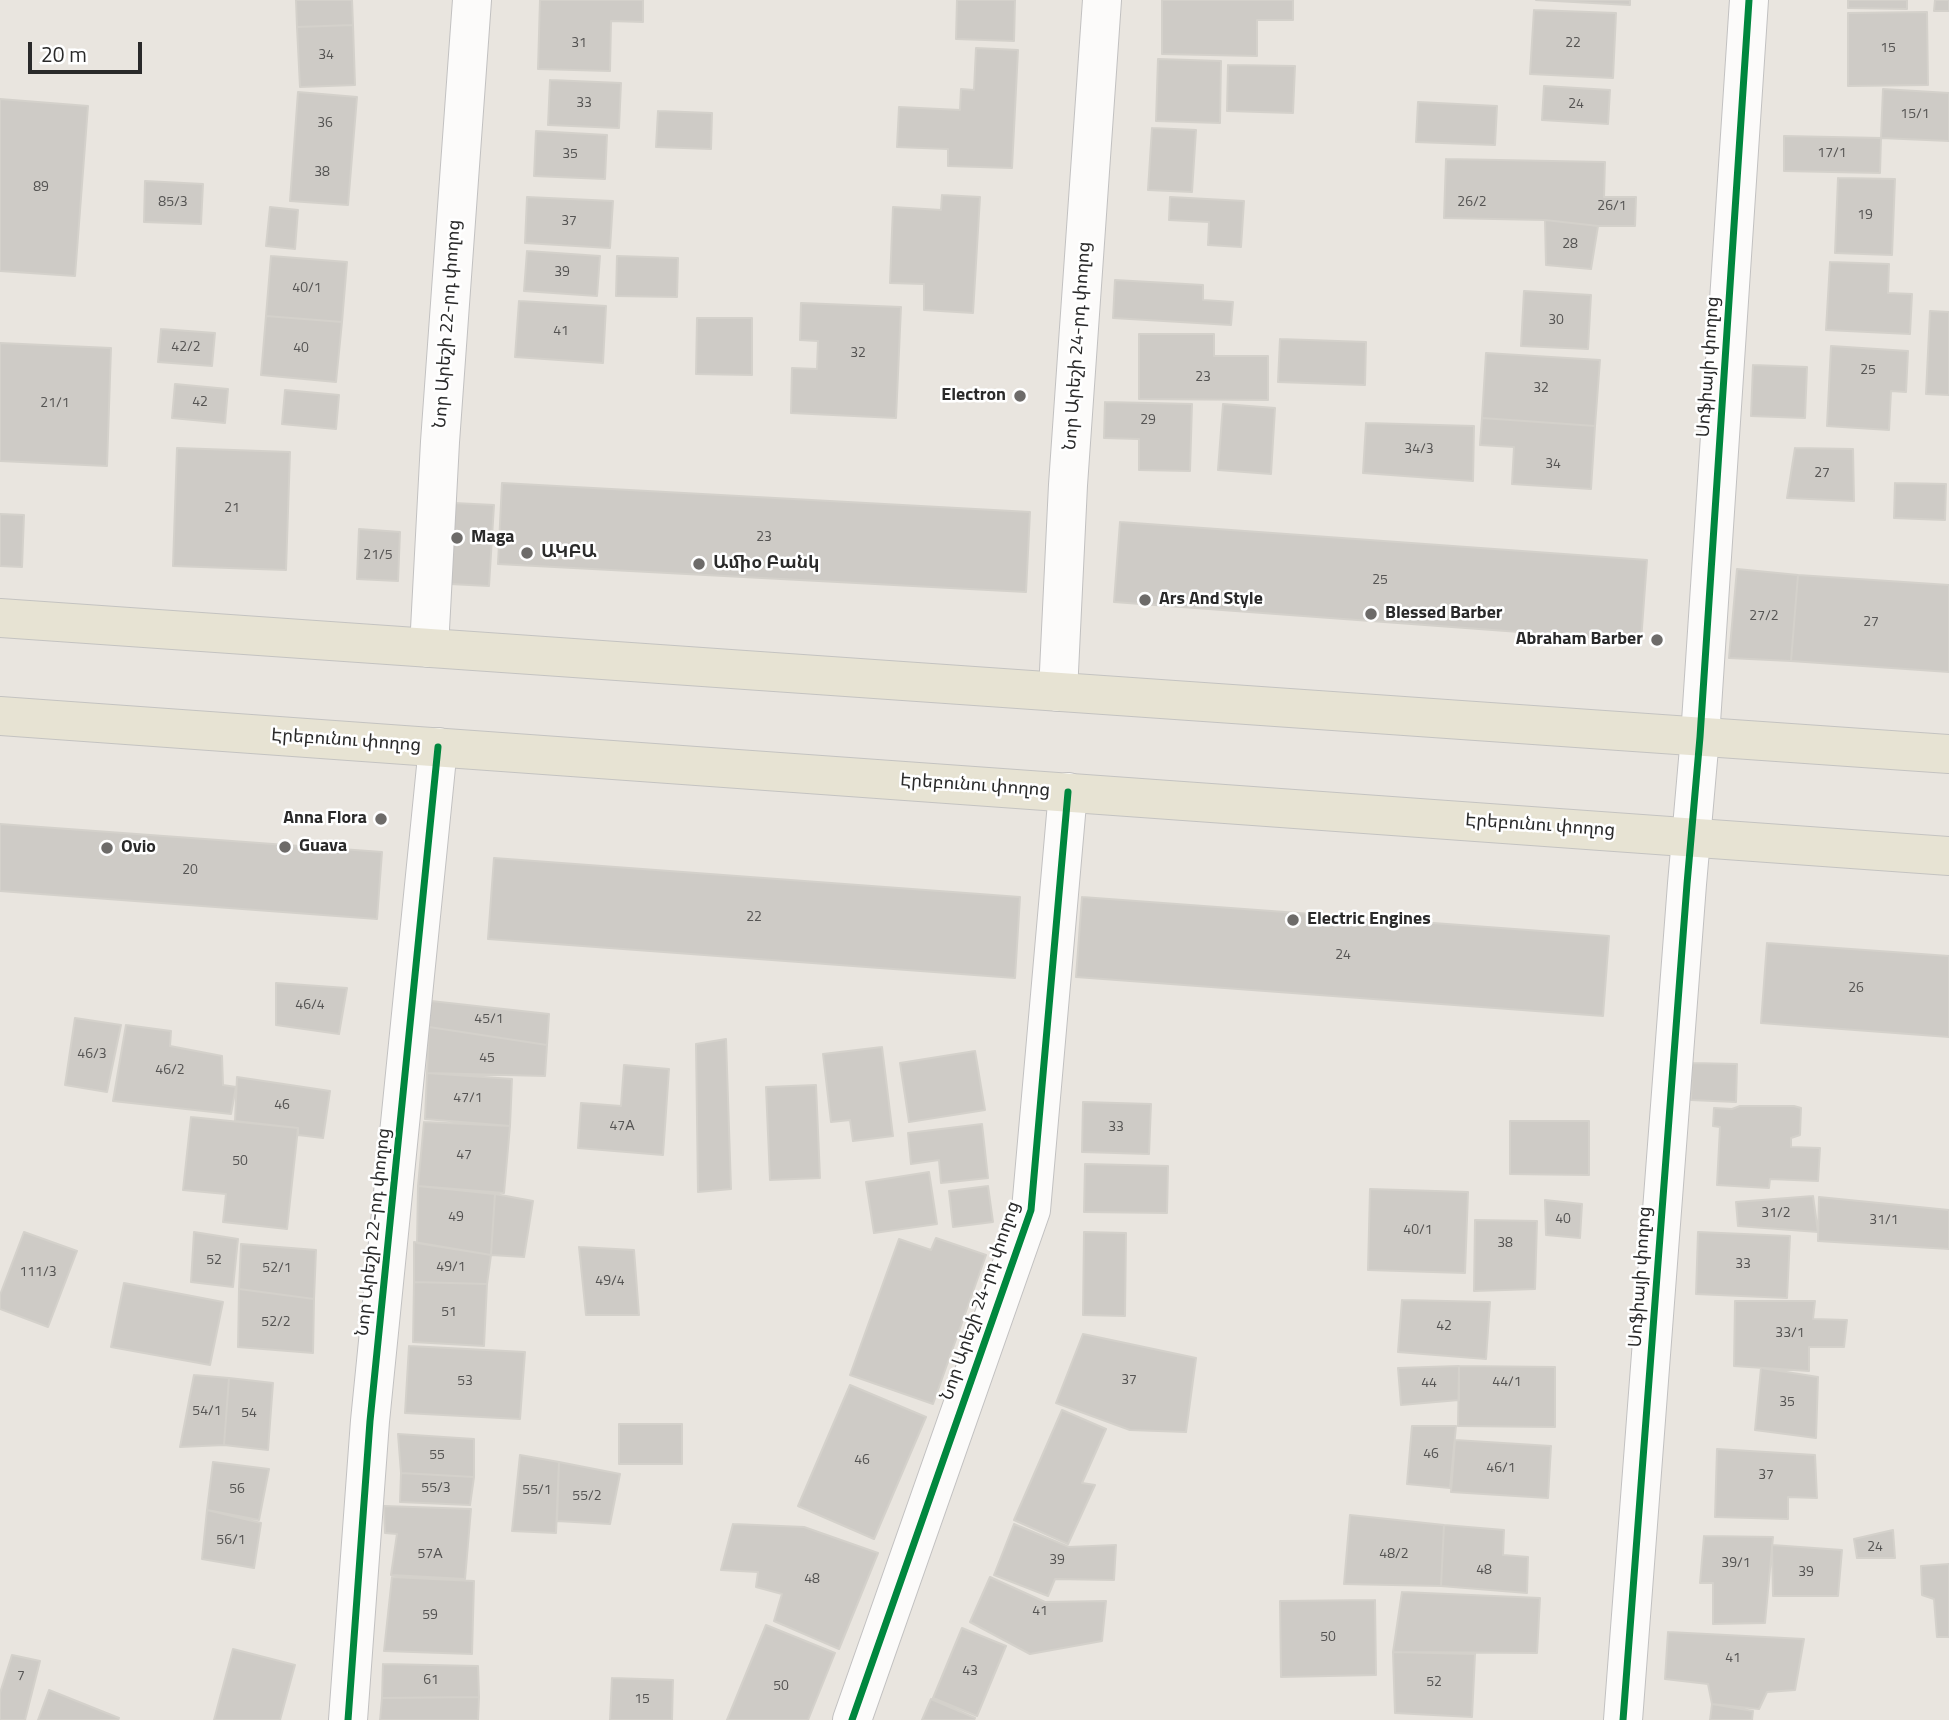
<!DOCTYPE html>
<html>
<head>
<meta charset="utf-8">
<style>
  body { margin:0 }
  #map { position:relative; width:1949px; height:1720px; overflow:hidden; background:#e9e5df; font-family:"Titillium Web",sans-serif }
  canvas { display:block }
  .scale { position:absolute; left:28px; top:42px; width:114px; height:32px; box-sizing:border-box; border:4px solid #2a2a2a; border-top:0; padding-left:9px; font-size:21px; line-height:24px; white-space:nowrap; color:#2a2a2a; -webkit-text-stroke:5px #fff; paint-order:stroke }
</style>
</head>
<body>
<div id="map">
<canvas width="1949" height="1720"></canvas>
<div class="scale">20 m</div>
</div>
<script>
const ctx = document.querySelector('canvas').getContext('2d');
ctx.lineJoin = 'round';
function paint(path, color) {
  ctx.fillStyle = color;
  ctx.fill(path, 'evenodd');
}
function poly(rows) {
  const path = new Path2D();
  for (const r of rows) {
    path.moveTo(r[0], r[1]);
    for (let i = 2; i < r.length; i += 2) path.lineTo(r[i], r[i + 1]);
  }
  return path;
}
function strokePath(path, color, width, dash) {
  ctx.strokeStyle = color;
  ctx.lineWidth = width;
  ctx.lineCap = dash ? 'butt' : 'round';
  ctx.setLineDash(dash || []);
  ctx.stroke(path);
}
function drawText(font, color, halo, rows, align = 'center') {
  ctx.font = font + ' "Titillium Web","Noto Sans Armenian",sans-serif';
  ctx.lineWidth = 5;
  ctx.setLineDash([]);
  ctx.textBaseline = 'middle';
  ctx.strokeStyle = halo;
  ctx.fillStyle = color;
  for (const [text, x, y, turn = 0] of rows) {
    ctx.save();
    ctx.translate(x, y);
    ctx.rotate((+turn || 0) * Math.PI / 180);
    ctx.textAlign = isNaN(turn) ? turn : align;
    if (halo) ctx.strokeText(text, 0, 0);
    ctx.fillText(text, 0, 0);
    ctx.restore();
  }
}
const building = poly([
  [296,0,352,0,353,25,297,27,296,0],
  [540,0,643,0,643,22,611,21,610,71,538,69,540,0],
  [957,0,1015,0,1014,41,956,39,957,0],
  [1162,0,1293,0,1293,20,1257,20,1257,56,1162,54,1162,0],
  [1536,0,1630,0,1630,5,1536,0],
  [1848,0,1907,0,1907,9,1848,8,1848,0],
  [1935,0,1949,0,1949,11,1934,11,1935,0],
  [1534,10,1616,13,1613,78,1530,74,1534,10],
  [1927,12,1928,85,1848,86,1848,13,1927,12],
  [353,25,355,85,300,87,297,27,353,25],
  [976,48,1018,50,1012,168,948,166,948,149,897,147,899,107,960,110,961,89,974,90,976,48],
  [1158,59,1221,61,1220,123,1156,121,1158,59],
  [1228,65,1295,66,1293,113,1227,111,1228,65],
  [550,80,621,83,619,128,548,125,550,80],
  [1544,86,1610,90,1608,124,1542,120,1544,86],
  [1883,89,1949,93,1949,141,1881,138,1883,89],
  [298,92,357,97,348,205,290,201,298,92],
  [0,99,88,106,75,276,0,271,0,99],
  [1418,102,1497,106,1495,145,1416,142,1418,102],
  [658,111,712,113,711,149,656,147,658,111],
  [1152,128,1196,130,1192,192,1148,190,1152,128],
  [536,131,607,135,605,179,534,176,536,131],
  [1784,136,1881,138,1880,173,1784,171,1784,136],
  [1446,159,1605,162,1604,197,1636,197,1635,226,1598,226,1545,220,1444,218,1446,159],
  [1838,178,1895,179,1892,255,1835,253,1838,178],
  [145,181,203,184,201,224,144,222,145,181],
  [942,195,980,197,973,313,924,310,924,284,890,283,893,207,941,210,942,195],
  [527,197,613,201,610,248,525,243,527,197],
  [1170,197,1244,201,1241,247,1208,245,1209,222,1169,220,1170,197],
  [270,207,298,210,295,249,266,246,270,207],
  [1545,220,1598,226,1591,269,1546,265,1545,220],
  [527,251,600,256,597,296,524,291,527,251],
  [271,256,347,262,342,322,266,316,271,256],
  [617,256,678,258,677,297,616,296,617,256],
  [1830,262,1889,264,1888,293,1912,294,1910,334,1826,330,1830,262],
  [1115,280,1203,285,1203,300,1233,302,1231,325,1113,318,1115,280],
  [1524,291,1591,295,1588,349,1521,346,1524,291],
  [519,301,606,306,603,363,515,357,519,301],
  [801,303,901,307,896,418,791,413,792,368,817,369,818,341,800,340,801,303],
  [1930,311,1949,312,1949,395,1926,394,1930,311],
  [266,316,342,322,336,382,261,375,266,316],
  [697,318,752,318,752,375,696,374,697,318],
  [161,329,215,333,212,366,158,362,161,329],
  [1139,334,1214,334,1214,356,1268,356,1268,400,1139,399,1139,334],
  [1280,339,1366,342,1365,385,1278,382,1280,339],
  [0,343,111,348,107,466,0,461,0,343],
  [1831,346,1908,351,1906,392,1891,391,1889,430,1827,426,1831,346],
  [1486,353,1600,360,1595,426,1482,418,1486,353],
  [1753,365,1807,367,1805,418,1751,416,1753,365],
  [175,384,228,389,225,423,172,418,175,384],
  [285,390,339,395,336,429,282,424,285,390],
  [1105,402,1192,404,1190,471,1139,470,1139,439,1104,438,1105,402],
  [1223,404,1275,408,1271,474,1218,470,1223,404],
  [1482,418,1595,426,1591,489,1512,484,1514,447,1480,445,1482,418],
  [1366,423,1474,426,1473,481,1363,473,1366,423],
  [177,448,290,452,286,570,173,566,177,448],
  [1795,448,1853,449,1854,501,1787,498,1795,448],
  [502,483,1030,512,1026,592,498,564,502,483],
  [1895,483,1946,484,1945,520,1894,518,1895,483],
  [454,503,494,505,489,586,450,584,454,503],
  [0,514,24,515,22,567,0,566,0,514],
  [1120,522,1647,560,1641,641,1114,602,1120,522],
  [359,529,400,532,398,581,357,579,359,529],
  [1737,569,1798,575,1791,661,1729,658,1737,569],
  [1798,575,1949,585,1949,672,1791,661,1798,575],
  [0,824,382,852,377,919,0,891,0,824],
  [494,858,1020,897,1015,978,488,939,494,858],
  [1082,897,1609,936,1603,1016,1076,977,1082,897],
  [1767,943,1949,956,1949,1037,1761,1023,1767,943],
  [276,983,347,988,339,1034,276,1025,276,983],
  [431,1001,549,1014,547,1045,429,1027,431,1001],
  [75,1018,121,1025,107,1092,65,1085,75,1018],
  [126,1025,171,1031,170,1046,222,1056,223,1085,236,1087,231,1114,113,1101,126,1025],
  [429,1027,547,1045,545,1076,427,1073,429,1027],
  [726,1039,731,1189,698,1192,696,1044,726,1039],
  [882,1047,893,1136,853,1141,850,1120,831,1122,823,1054,882,1047],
  [975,1051,985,1110,909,1122,900,1063,975,1051],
  [1692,1063,1737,1064,1736,1102,1691,1100,1692,1063],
  [624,1065,669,1069,663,1155,578,1148,581,1103,621,1106,624,1065],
  [427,1073,512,1079,510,1126,425,1119,427,1073],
  [237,1077,330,1091,323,1138,298,1135,298,1128,235,1121,237,1077],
  [816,1085,820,1178,770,1180,766,1087,816,1085],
  [1083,1102,1151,1104,1149,1154,1082,1152,1083,1102],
  [1740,1106,1794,1106,1801,1108,1800,1135,1791,1138,1791,1147,1820,1148,1818,1181,1770,1179,1769,1188,1717,1185,1720,1127,1713,1126,1714,1108,1732,1109,1740,1106],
  [191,1117,298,1128,287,1229,223,1222,226,1194,183,1190,191,1117],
  [1510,1121,1589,1121,1589,1175,1510,1174,1510,1121],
  [424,1122,510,1126,504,1193,418,1186,424,1122],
  [982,1124,988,1178,941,1183,939,1160,911,1164,908,1133,982,1124],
  [1085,1164,1168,1166,1167,1213,1084,1212,1085,1164],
  [929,1172,937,1224,874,1233,866,1182,929,1172],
  [418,1186,495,1194,491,1255,417,1243,418,1186],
  [988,1186,993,1222,953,1227,949,1191,988,1186],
  [1370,1189,1468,1192,1465,1273,1368,1270,1370,1189],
  [495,1194,533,1201,524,1257,491,1255,495,1194],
  [1813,1196,1818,1232,1738,1226,1736,1202,1813,1196],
  [1819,1197,1949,1210,1949,1249,1818,1241,1819,1197],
  [1545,1200,1582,1204,1580,1238,1546,1235,1545,1200],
  [1475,1220,1537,1221,1535,1289,1474,1291,1475,1220],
  [24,1232,77,1251,48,1327,0,1309,0,1295,24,1232],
  [194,1232,238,1239,233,1287,191,1282,194,1232],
  [1084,1232,1126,1233,1125,1316,1083,1315,1084,1232],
  [1698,1232,1790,1236,1787,1298,1696,1294,1698,1232],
  [936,1238,986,1255,933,1404,850,1375,899,1239,931,1250,936,1238],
  [414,1242,491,1255,487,1284,414,1282,414,1242],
  [241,1244,316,1250,314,1299,239,1289,241,1244],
  [579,1247,634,1250,639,1315,586,1315,579,1247],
  [414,1282,487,1284,484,1346,413,1342,414,1282],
  [124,1283,223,1302,210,1365,111,1347,124,1283],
  [239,1289,314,1299,313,1353,238,1347,239,1289],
  [1402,1300,1490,1302,1486,1359,1398,1352,1402,1300],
  [1735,1301,1815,1301,1813,1319,1847,1320,1844,1347,1809,1347,1809,1371,1734,1366,1735,1301],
  [1083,1334,1196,1358,1186,1432,1130,1430,1056,1403,1083,1334],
  [409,1346,525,1352,520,1419,405,1413,409,1346],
  [1459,1366,1555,1367,1555,1427,1458,1426,1459,1366],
  [1459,1366,1459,1400,1401,1405,1398,1368,1459,1366],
  [1761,1368,1818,1377,1816,1438,1755,1430,1761,1368],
  [194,1375,229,1378,224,1445,180,1447,194,1375],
  [229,1378,273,1383,268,1450,224,1445,229,1378],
  [850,1385,926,1417,874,1539,798,1506,850,1385],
  [1062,1410,1106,1429,1082,1483,1095,1485,1068,1544,1014,1520,1062,1410],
  [619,1424,682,1424,682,1464,619,1464,619,1424],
  [1412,1426,1456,1426,1450,1488,1407,1484,1412,1426],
  [398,1434,474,1439,474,1477,401,1473,398,1434],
  [1455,1440,1551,1446,1548,1498,1451,1492,1455,1440],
  [1717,1449,1815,1455,1817,1498,1788,1497,1788,1519,1715,1517,1717,1449],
  [520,1455,559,1462,556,1533,512,1531,520,1455],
  [213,1462,269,1469,259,1520,207,1510,213,1462],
  [559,1462,620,1474,610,1524,557,1521,559,1462],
  [401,1473,474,1477,470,1505,400,1502,401,1473],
  [384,1506,471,1509,465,1579,391,1575,397,1534,385,1533,384,1506],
  [207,1510,261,1523,254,1568,202,1559,207,1510],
  [1350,1515,1444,1525,1441,1586,1344,1584,1350,1515],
  [733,1524,804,1527,878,1553,839,1649,774,1621,782,1594,756,1587,758,1572,721,1570,733,1524],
  [1014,1524,1069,1547,1116,1545,1114,1580,1055,1579,1048,1596,994,1575,1014,1524],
  [1444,1525,1504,1530,1503,1555,1528,1557,1527,1593,1441,1586,1444,1525],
  [1893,1530,1895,1558,1857,1558,1854,1539,1893,1530],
  [1704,1536,1773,1537,1765,1623,1713,1624,1713,1583,1700,1583,1704,1536],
  [1772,1545,1842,1550,1838,1596,1773,1596,1772,1545],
  [1949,1564,1949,1637,1937,1637,1934,1599,1922,1595,1921,1566,1949,1564],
  [392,1577,474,1581,472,1654,384,1651,392,1577],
  [990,1577,1045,1602,1106,1601,1102,1641,1030,1654,970,1622,990,1577],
  [1402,1592,1540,1598,1537,1653,1393,1652,1402,1592],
  [1375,1600,1376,1675,1281,1677,1280,1601,1375,1600],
  [766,1625,835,1653,808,1720,727,1720,766,1625],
  [962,1628,1006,1646,977,1716,933,1698,962,1628],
  [1668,1632,1804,1639,1795,1690,1767,1692,1759,1709,1712,1704,1708,1684,1665,1679,1668,1632],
  [233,1649,295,1665,280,1720,214,1720,233,1649],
  [1393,1652,1475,1654,1472,1717,1395,1713,1393,1652],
  [12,1655,40,1661,25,1720,0,1720,0,1693,12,1655],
  [383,1664,478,1666,479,1697,382,1698,383,1664],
  [612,1678,673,1680,672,1720,610,1720,612,1678],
  [49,1690,119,1718,118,1720,38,1720,49,1690],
  [479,1697,478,1720,380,1720,382,1698,479,1697],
  [931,1699,975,1718,974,1720,922,1720,931,1699],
  [1712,1704,1753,1711,1752,1720,1710,1720,1712,1704]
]);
const minor = poly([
  [429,648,440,442,472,0],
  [1058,692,1068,485,1102,0],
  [348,1720,370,1421,438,747],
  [852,1720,1031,1210,1068,792],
  [1623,1720,1687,884,1700,737,1749,0]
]);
const primary = poly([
  [0,618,1949,754],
  [0,716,1949,856]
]);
const cycleway = poly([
  [348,1720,370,1421,438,747],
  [852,1720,1031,1210,1068,792],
  [1623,1720,1687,884,1700,737,1749,0]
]);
const markers = [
  [1020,396,7,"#6d6b69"],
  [457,538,7,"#6d6b69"],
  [527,553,7,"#6d6b69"],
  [699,564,7,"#6d6b69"],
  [1145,600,7,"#6d6b69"],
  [1371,614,7,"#6d6b69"],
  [1657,640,7,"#6d6b69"],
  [381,819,7,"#6d6b69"],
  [285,847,7,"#6d6b69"],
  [107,848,7,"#6d6b69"],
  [1293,920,7,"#6d6b69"]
];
const numberNames = [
  ["31",579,44],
  ["22",1573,44],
  ["15",1888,49],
  ["34",326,56],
  ["33",584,104],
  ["24",1576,105],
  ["15/1",1915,115],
  ["36",325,124],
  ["17/1",1832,154],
  ["35",570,155],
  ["38",322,173],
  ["89",41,188],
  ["85/3",173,203],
  ["26/2",1472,203],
  ["26/1",1612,207],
  ["19",1865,216],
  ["37",569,222],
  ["28",1570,245],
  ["39",562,273],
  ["40/1",307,289],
  ["30",1556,321],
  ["41",561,332],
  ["42/2",186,348],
  ["40",301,349],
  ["32",858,354],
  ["25",1868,371],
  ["23",1203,378],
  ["32",1541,389],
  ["42",200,403],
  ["21/1",55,404],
  ["29",1148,421],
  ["34/3",1419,450],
  ["34",1553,465],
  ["27",1822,474],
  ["21",232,509],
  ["23",764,538],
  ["21/5",378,556],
  ["25",1380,581],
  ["27/2",1764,617],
  ["27",1871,623],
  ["20",190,871],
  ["22",754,918],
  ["24",1343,956],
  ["26",1856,989],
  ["46/4",310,1006],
  ["45/1",489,1020],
  ["46/3",92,1055],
  ["45",487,1059],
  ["46/2",170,1071],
  ["47/1",468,1099],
  ["46",282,1106],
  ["47А",622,1127],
  ["33",1116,1128],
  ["47",464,1156],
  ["50",240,1162],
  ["31/2",1776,1214],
  ["49",456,1218],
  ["40",1563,1220],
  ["31/1",1884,1221],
  ["40/1",1418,1231],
  ["38",1505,1244],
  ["52",214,1261],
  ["33",1743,1265],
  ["49/1",451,1268],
  ["52/1",277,1269],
  ["111/3",38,1273],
  ["49/4",610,1282],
  ["51",449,1313],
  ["52/2",276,1323],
  ["42",1444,1327],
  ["33/1",1790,1334],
  ["37",1129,1381],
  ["53",465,1382],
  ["44/1",1507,1383],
  ["44",1429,1384],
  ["35",1787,1403],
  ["54/1",207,1412],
  ["54",249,1414],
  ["46",1431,1455],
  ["55",437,1456],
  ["46",862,1461],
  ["46/1",1501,1469],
  ["37",1766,1476],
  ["55/3",436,1489],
  ["56",237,1490],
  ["55/1",537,1491],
  ["55/2",587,1497],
  ["56/1",231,1541],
  ["24",1875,1548],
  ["57А",430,1555],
  ["48/2",1394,1555],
  ["39",1057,1561],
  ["39/1",1736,1564],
  ["48",1484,1571],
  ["39",1806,1573],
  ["48",812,1580],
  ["41",1040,1612],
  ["59",430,1616],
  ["50",1328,1638],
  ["41",1733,1659],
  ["43",970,1672],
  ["7",21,1677],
  ["61",431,1681],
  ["52",1434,1683],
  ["50",781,1687],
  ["15",642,1700]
];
const streetNames = [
  ["Նոր Արեշի 22-րդ փողոց",448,324,-86],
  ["Նոր Արեշի 24-րդ փողոց",1078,346,-86],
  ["Սոֆիայի փողոց",1709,367,-86],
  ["Էրեբունու փողոց",346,741,4],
  ["Էրեբունու փողոց",975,786,4],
  ["Էրեբունու փողոց",1540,826,4],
  ["Նոր Արեշի 22-րդ փողոց",374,1232,-84],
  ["Սոֆիայի փողոց",1641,1277,-86],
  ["Նոր Արեշի 24-րդ փողոց",981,1301,-71]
];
const poiNames = [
  ["Electron",1006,396,"right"],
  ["Maga",471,538],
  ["ԱԿԲԱ",541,553],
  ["Ամիօ Բանկ",713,564],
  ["Ars And Style",1159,600],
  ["Blessed Barber",1385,614],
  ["Abraham Barber",1643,640,"right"],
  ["Anna Flora",367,819,"right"],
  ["Guava",299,847],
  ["Ovio",121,848],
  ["Electric Engines",1307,920]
];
paint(building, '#cecbc6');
strokePath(building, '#d4d1cb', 2);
strokePath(minor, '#c2c1c1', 40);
strokePath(primary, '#c4c3c1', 40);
strokePath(minor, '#fcfbfa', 38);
strokePath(primary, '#e7e3d3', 38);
strokePath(cycleway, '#00873e', 7);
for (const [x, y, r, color] of markers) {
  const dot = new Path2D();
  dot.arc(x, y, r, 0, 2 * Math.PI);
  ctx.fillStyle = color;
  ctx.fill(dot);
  strokePath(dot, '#fff', 2.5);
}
drawText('14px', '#555453', null, numberNames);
drawText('18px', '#2a2a2a', '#fff', streetNames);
drawText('bold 18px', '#2a2a2a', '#fff', poiNames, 'left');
</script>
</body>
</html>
